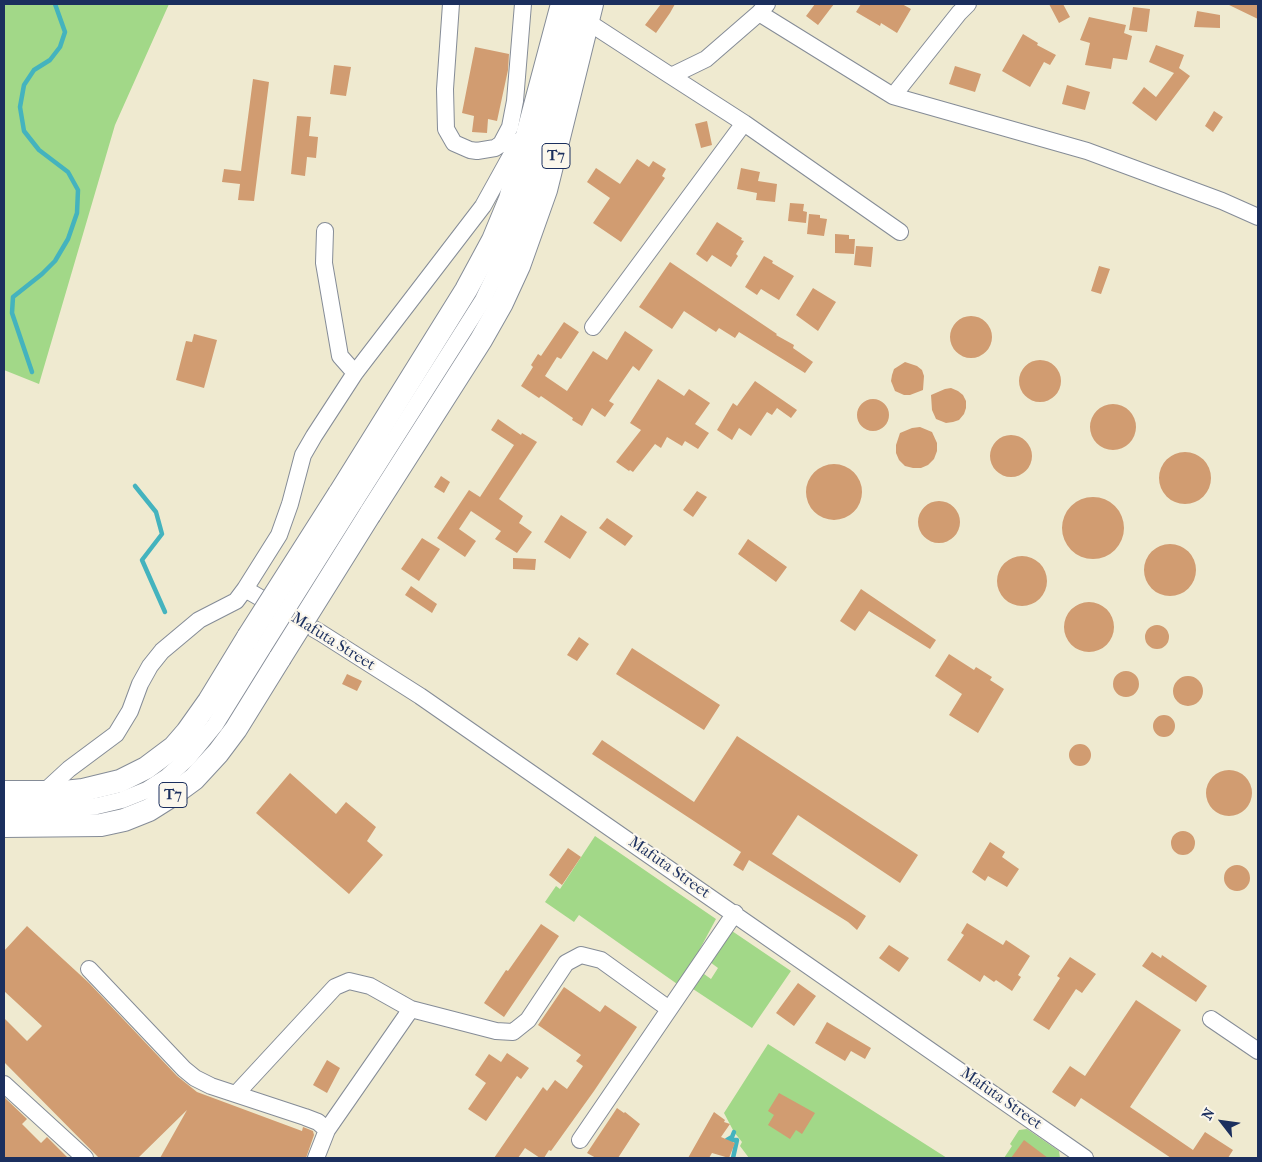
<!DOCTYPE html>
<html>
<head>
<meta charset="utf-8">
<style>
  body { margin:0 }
  #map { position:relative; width:1262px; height:1162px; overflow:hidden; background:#efead0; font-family:"IM FELL French Canon",serif }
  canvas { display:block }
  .frame { position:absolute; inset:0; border:5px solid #1b2f5e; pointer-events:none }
  .north { position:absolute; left:1197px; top:1097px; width:50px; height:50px; -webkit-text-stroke:4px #fbf7ec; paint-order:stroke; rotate:300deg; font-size:14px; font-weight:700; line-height:20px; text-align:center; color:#1b2f5e }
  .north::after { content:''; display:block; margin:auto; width:18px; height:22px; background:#1b2f5e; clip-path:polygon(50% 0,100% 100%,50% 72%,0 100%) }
</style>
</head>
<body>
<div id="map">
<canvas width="1262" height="1162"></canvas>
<div class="frame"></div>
<div class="north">N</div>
</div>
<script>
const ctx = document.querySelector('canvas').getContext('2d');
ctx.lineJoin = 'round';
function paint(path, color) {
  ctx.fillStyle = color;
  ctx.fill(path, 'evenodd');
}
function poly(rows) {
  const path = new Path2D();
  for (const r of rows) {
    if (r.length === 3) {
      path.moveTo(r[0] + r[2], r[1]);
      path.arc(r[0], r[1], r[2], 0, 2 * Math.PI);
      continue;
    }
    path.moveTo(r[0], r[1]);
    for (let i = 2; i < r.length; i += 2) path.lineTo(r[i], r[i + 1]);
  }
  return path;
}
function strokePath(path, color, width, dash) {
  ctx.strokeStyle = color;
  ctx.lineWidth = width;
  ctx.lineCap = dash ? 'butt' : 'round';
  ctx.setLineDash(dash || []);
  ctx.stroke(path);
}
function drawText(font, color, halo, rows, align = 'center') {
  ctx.font = font + ' "IM FELL French Canon",serif';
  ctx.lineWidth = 4.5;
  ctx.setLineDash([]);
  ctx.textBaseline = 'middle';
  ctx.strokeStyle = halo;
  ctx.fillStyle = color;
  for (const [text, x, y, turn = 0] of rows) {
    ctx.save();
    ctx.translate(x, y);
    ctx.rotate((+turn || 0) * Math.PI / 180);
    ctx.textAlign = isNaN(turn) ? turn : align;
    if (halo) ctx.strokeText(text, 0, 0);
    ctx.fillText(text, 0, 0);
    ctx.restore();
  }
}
const green = poly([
  [4,4,169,4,115,125,39,384,4,370],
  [595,836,716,919,680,986,579,915,574,922,545,902,556,886,560,889],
  [732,931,791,971,752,1028,693,989,704,974,711,979,718,968,710,962],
  [768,1044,947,1158,749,1158,740,1146,742,1142,734,1132,724,1113],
  [1027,1129,1059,1151,1060,1158,1004,1158,1012,1146,1010,1144,1019,1130]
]);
const stream = poly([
  [32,372,12,313,13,297,42,274,55,261,68,239,77,213,78,190,68,172,39,150,24,131,20,107,24,85,34,70,50,60,60,47,65,32,55,4],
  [135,486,156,512,162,534,142,560,165,612],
  [733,1158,737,1140,727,1140,732,1137,734,1132]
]);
const building = poly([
  [661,4,675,4,670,13,656,33,645,25],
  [815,4,834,4,818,25,806,16],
  [861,4,902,4,911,9,897,33,881,23,880,26,856,12],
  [1049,4,1063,4,1070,17,1059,23],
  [1227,4,1258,4,1258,19],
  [1133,7,1150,9,1147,32,1129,30],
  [1197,11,1220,15,1220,28,1194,27],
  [1089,17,1126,25,1124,33,1132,36,1127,60,1113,58,1111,69,1085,65,1090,43,1080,40],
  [1023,34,1038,43,1037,45,1056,55,1050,65,1044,62,1030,87,1002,71],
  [1156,45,1184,55,1179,68,1190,76,1156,121,1132,103,1144,87,1156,97,1174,73,1149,62],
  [475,47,509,54,508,70,497,121,488,119,487,133,472,132,474,116,462,113],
  [334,65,351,67,346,96,330,94],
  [955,66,981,74,975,92,949,84],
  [253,79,269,82,254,201,238,200,240,184,222,182,224,169,241,171],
  [1067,85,1090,92,1085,110,1062,104],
  [1214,111,1223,117,1213,132,1205,126],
  [297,116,311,117,309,136,318,137,316,158,307,157,305,176,291,174],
  [707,121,712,145,701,148,695,124],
  [637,159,649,167,653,161,666,169,662,176,665,178,621,242,593,223,610,198,587,182,596,168,620,184],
  [741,168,760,172,758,181,777,184,775,202,756,200,757,193,737,189],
  [790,203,804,204,803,211,807,212,806,223,788,221],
  [809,214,820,215,820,218,827,219,824,236,807,234],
  [717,222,742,238,741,240,744,241,736,254,738,256,731,267,712,255,707,262,696,254],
  [835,234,849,235,849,239,855,239,854,254,835,253],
  [856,246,873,247,871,267,854,265],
  [764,256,773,261,772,263,794,276,779,300,761,289,757,295,745,287],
  [670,262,777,334,776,335,794,345,793,348,813,362,805,373,739,332,735,338,719,328,716,332,684,311,672,329,639,307],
  [1099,266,1110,269,1101,294,1091,291],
  [813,288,836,302,818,331,796,315],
  [971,337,21],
  [564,322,579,332,561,359,557,357,545,376,567,391,593,351,607,360,625,331,653,350,639,371,633,366,609,401,614,404,605,417,592,408,582,426,572,420,573,418,541,396,539,398,521,386,533,367,531,365,538,354,541,356],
  [194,334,217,340,204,388,176,380,186,341,192,342],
  [1040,381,21],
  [905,362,917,366,922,370,924,376,923,390,910,395,904,395,895,391,891,381,892,375,894,369],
  [658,379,684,396,689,389,710,403,695,424,709,433,698,449,685,441,682,446,667,437,661,448,655,444,633,472,630,470,629,471,616,462,641,430,630,423],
  [755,381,797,410,791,418,777,408,772,415,767,412,751,436,739,428,732,440,717,430,733,403,737,406],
  [951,388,958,391,963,395,966,401,966,408,964,414,959,420,953,422,946,423,936,419,932,410,931,395,945,389],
  [873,415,16],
  [1113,427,23],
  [498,419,521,435,522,433,537,442,499,499,523,516,519,523,532,532,517,553,495,539,501,531,471,511,459,529,476,541,465,557,437,538,469,490,480,497,514,445,491,430],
  [920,427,932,432,937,443,937,451,934,459,928,465,921,468,913,468,905,466,899,460,896,453,896,445,900,433,912,428],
  [1011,456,21],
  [1185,478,26],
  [834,492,28],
  [441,476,450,482,444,493,434,487],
  [697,491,707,497,693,517,683,510],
  [1093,528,31],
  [939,522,21],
  [561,515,587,532,570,559,544,542],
  [607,518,633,536,625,546,599,528],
  [422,538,440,549,419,581,401,569],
  [748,539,787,567,776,582,738,554],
  [1170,570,26],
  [1022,581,25],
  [513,558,536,559,535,570,513,569],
  [411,586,437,604,432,613,405,595],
  [861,589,936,640,930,649,869,611,855,631,840,621],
  [1089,627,25],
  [1157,637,12],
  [579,637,589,644,577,661,567,655],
  [632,648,720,705,704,730,616,674],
  [949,654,974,670,976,667,992,677,990,680,1004,689,978,733,949,715,962,694,935,676],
  [1126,684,13],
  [347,674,362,681,357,691,342,684],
  [1188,691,15],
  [1164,726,11],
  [737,736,918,855,900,883,798,815,772,854,866,916,857,930,848,922,749,860,743,871,733,865,741,852,592,754,602,740,694,802],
  [1080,755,11],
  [1229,793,23],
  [290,773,336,814,346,802,376,827,367,841,383,855,349,894,256,813],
  [1183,843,12],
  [990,842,1005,852,1002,857,1019,869,1007,887,988,876,985,881,972,872],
  [568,848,581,857,562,885,549,875],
  [1237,878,13],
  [967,923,1003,945,1006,940,1030,956,1018,975,1021,977,1012,991,996,980,994,982,984,975,980,982,947,960,964,935,961,933],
  [541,924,559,936,504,1017,484,1003,506,970,508,971],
  [27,926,89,983,177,1076,197,1092,302,1131,303,1127,313,1131,314,1135,306,1158,160,1158,187,1110,138,1158,99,1158,4,1062,4,1018,27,1041,42,1026,4,991,4,951],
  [889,945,909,958,899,972,879,958],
  [1152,952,1161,958,1162,955,1207,986,1196,1002,1142,966],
  [1070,957,1096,974,1082,993,1076,989,1049,1030,1033,1020,1060,978,1057,976],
  [798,983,816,996,794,1026,776,1013],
  [564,987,600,1012,605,1005,637,1027,594,1091,551,1151,549,1150,544,1158,540,1158,525,1148,518,1158,494,1158,543,1087,547,1091,555,1080,567,1089,583,1066,576,1061,581,1055,538,1025],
  [1136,1000,1181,1030,1130,1107,1193,1150,1205,1132,1233,1150,1228,1158,1171,1158,1081,1098,1075,1107,1052,1092,1070,1066,1085,1076],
  [827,1022,871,1048,865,1059,851,1051,845,1061,815,1043],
  [507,1053,529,1068,521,1079,517,1076,486,1121,468,1109,486,1083,475,1075,489,1054,501,1062],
  [327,1060,340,1068,327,1093,313,1085],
  [779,1093,815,1113,802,1134,796,1130,790,1139,768,1125,774,1115,768,1111],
  [4,1097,27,1119,22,1124,41,1143,47,1137,68,1158,4,1158],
  [617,1108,624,1113,625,1112,640,1124,618,1158,596,1158,587,1153],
  [714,1112,725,1120,724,1122,730,1124,721,1137,735,1143,729,1158,712,1153,709,1158,688,1158],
  [1024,1140,1048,1158,1011,1158]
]);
const minor = poly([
  [451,4,445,89,446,129,454,143,470,150,477,151,495,148,501,144,510,127,515,101,523,4],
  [759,13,893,96,1087,151,1222,201,1258,217],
  [588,22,671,76,706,59,759,13,767,4],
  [671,76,744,123,900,232],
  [893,96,959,13,968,4],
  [325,231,324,263,340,356,355,373],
  [593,327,744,123],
  [354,503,483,300,504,256,532,182,577,4],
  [245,589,321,633,420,696,1085,1158],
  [43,793,69,769,116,734,130,711,140,684,150,666,162,651,199,620,236,601,245,589,279,535,290,504,303,455,314,436,355,373,483,206,519,141],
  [4,809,63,810,97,806,122,800,147,790,167,777,188,758,215,725,264,646],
  [89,969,184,1069,195,1078,211,1086,305,1117,318,1122,327,1130],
  [1211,1019,1258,1051],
  [4,1084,85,1158],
  [236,1094,335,987,349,981,370,986,411,1009,496,1031,513,1032,528,1020,566,963,581,955,601,960,669,1009],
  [580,1140,735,913],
  [316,1158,327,1130,411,1009]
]);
const highway = poly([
  [339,494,466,290,493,240,510,199,562,4],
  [370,514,481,340,502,303,519,266,546,190,592,4],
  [4,792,64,792,83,790,120,781,146,768,174,747,187,732,209,701,248,637],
  [4,826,101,825,124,820,149,810,168,798,194,779,218,753,236,729,280,658]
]);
const minorBridge = poly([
  [264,646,354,503]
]);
const highwayBridge = poly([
  [248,637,339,494],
  [280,658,370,514]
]);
const shields = [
  [556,156,28],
  [173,795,28]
];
const shieldNames = [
  ["T7",556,156],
  ["T7",173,795]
];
const streetNames = [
  ["Mafuta Street",333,642,32],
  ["Mafuta Street",669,868,35],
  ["Mafuta Street",1001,1099,35]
];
paint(green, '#a2d888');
strokePath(stream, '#44b3be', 4.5);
paint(building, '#d19c71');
strokePath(minor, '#858c97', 18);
strokePath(highway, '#858c97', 24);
strokePath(minor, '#fff', 16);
strokePath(highway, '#fff', 22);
strokePath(minorBridge, '#858c97', 18, []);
strokePath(highwayBridge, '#858c97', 24, []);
strokePath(minorBridge, '#fff', 16);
strokePath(highwayBridge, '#fff', 22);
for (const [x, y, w] of shields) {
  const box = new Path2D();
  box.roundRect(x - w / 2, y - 12.5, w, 25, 4);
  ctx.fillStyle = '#fbf7ec';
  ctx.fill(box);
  strokePath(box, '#1b2f5e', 1);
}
drawText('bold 15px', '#1b2f5e', null, shieldNames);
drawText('16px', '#1b2f5e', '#fbf7ec', streetNames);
</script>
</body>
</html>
